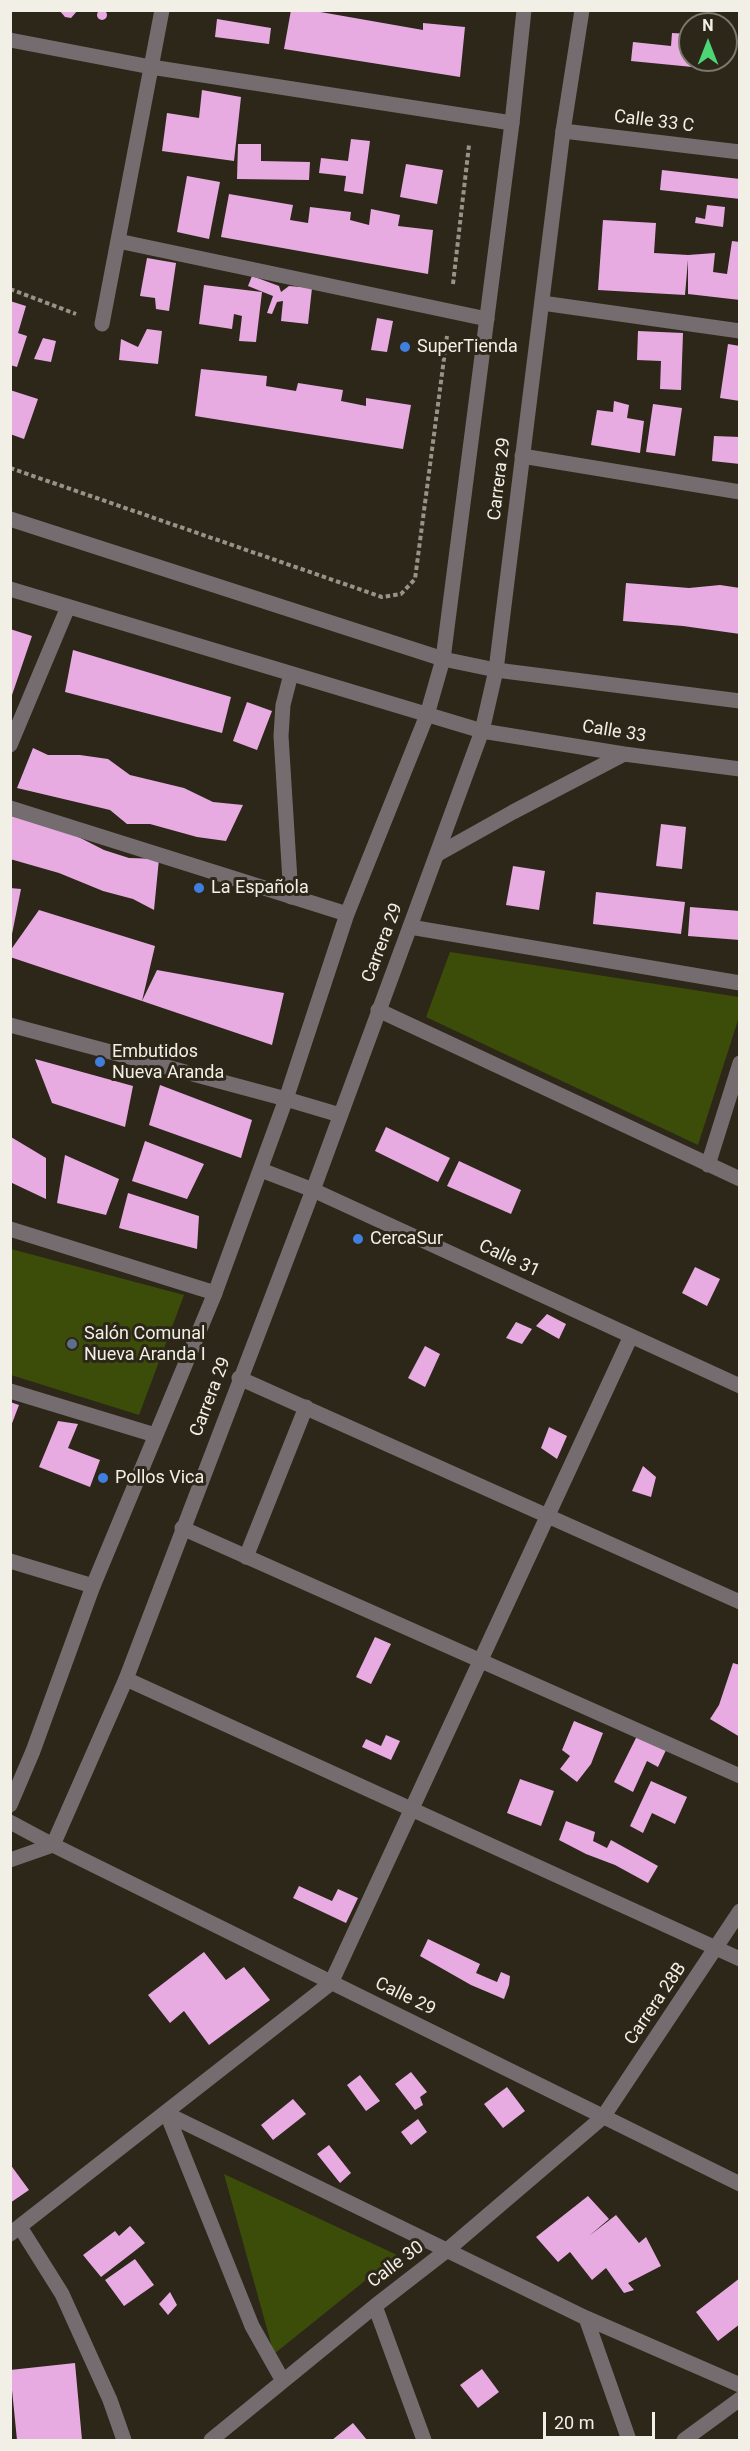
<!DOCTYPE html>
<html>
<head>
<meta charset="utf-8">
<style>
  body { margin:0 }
  #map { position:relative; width:750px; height:2451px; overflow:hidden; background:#2c2719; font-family:Roboto,sans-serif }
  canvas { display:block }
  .frame { position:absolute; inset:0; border:12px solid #f2efe6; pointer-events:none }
  .north { position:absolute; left:678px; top:12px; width:60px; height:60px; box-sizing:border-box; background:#2c2719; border:2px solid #7b776b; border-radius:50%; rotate:0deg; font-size:16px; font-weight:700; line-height:24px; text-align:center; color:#f2efe6 }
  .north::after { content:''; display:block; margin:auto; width:21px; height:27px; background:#4cd676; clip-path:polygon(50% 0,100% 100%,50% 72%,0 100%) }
  .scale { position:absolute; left:543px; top:2412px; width:112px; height:27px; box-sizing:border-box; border:3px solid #f2efe6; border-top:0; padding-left:8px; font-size:18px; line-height:21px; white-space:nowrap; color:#f2efe6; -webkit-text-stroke:4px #2c2719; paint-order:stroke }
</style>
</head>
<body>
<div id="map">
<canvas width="750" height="2451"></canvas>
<div class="frame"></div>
<div class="north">N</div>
<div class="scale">20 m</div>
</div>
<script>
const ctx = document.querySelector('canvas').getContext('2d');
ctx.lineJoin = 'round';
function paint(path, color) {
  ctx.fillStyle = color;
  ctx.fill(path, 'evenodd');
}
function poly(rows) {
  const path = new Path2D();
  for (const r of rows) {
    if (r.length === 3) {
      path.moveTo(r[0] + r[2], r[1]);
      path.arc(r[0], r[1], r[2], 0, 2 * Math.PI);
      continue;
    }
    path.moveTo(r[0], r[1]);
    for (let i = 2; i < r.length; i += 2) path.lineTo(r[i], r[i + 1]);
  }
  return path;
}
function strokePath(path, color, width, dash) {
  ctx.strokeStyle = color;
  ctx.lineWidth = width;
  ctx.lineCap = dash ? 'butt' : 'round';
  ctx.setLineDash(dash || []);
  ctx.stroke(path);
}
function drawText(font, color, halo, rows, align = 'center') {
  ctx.font = font + ' Roboto,sans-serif';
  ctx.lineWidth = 6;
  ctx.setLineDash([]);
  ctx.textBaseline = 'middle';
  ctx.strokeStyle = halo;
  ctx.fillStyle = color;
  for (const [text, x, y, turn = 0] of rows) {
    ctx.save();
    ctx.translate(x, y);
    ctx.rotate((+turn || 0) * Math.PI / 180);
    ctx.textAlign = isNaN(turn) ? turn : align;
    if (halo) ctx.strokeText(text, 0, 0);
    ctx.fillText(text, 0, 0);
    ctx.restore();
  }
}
const green = poly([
  [450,952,739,997,739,1017,698,1145,426,1017],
  [11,1249,184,1295,139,1415,11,1375],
  [224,2174,397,2255,274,2354]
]);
const building = poly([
  [59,10,78,10,71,18,65,17],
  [291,10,309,10,423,30,423,23,465,27,460,77,284,49],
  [102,15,5],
  [217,19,271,28,269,44,215,37],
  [672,33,690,34,690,60,714,60,713,69,631,61,633,42,671,46],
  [202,90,241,97,234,161,162,151,167,113,199,118],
  [351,139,370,141,363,194,344,191,346,176,319,173,321,158,348,161],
  [238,144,261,144,261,161,310,162,309,180,237,179],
  [406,164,443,170,437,204,400,197],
  [662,170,740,179,740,199,660,190],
  [187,176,220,182,209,239,177,232],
  [229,194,293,205,290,220,308,223,310,207,351,212,350,220,369,225,371,209,400,215,398,226,433,230,428,274,221,237],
  [707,205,725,207,723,227,695,223,696,217,705,219],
  [603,220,656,223,654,253,688,255,715,253,713,272,727,274,732,241,740,242,740,300,688,294,688,260,685,295,598,290],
  [147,258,176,263,169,311,156,309,155,298,140,296],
  [252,276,279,286,281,292,289,286,312,288,308,324,281,321,283,301,277,302,272,314,267,313,273,296,248,286],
  [204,285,262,292,256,342,239,341,242,316,234,314,232,329,199,324],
  [10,301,26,306,18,333,27,336,17,367,10,365],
  [377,318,393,321,387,352,371,350],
  [147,329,162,331,158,364,119,360,121,339,138,347],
  [638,331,683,333,681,390,660,389,661,361,637,360],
  [43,338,56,341,51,362,34,359],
  [728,344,740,346,740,401,720,398],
  [201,369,267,376,266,386,296,391,298,383,343,390,341,401,366,406,366,398,411,405,403,449,195,416],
  [10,390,38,399,24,439,10,434],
  [614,401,629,405,627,418,644,421,640,453,591,445,597,410,613,412],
  [653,404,682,408,675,456,646,452],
  [714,436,740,437,740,464,712,461],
  [626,583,689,588,720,585,740,588,740,634,683,626,623,621],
  [10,629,32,636,11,698,10,698],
  [73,650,231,697,222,733,65,692],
  [247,702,272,711,257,750,233,741],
  [33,748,48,755,80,755,108,759,130,775,184,788,213,802,243,805,226,841,197,837,150,824,127,824,110,810,17,788],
  [10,811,55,825,104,850,129,858,159,859,154,910,133,899,103,891,59,873,10,859],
  [661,824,686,827,682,869,656,866],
  [513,866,545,871,539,910,506,905],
  [10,888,21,889,12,934,10,933],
  [596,892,685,902,681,934,593,924],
  [690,907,740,911,740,940,688,936],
  [39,910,155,946,142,1001,10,957,10,951],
  [157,970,284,993,272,1045,142,1001],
  [35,1059,133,1086,125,1127,52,1103],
  [160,1085,252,1120,241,1158,149,1125],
  [386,1127,450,1158,438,1182,375,1151],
  [11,1137,46,1158,46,1199,10,1182],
  [145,1141,204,1164,187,1199,132,1181],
  [65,1155,119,1179,106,1215,57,1203],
  [459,1161,521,1190,511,1214,447,1186],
  [128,1193,199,1216,197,1249,119,1228],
  [695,1267,720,1279,707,1306,682,1293],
  [547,1314,566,1324,559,1339,536,1326],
  [516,1322,532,1329,522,1344,506,1338],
  [425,1346,440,1354,425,1387,408,1378],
  [10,1402,19,1405,11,1426,10,1426],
  [58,1421,78,1424,68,1448,100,1460,90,1487,39,1467],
  [549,1427,567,1436,557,1459,541,1448],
  [643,1466,656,1477,651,1497,632,1491],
  [375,1637,391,1644,371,1684,356,1677],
  [733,1663,740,1665,740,1737,710,1719,719,1705],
  [574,1721,603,1733,591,1764,577,1782,560,1769,570,1756,562,1750],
  [638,1734,667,1748,658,1767,647,1761,633,1792,614,1782],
  [386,1735,400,1741,391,1760,362,1747,366,1739,381,1746],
  [520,1779,554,1791,541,1826,507,1813],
  [651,1781,687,1797,675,1824,652,1813,643,1833,630,1826],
  [566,1821,595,1832,593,1841,607,1848,611,1840,658,1866,648,1883,615,1865,586,1854,559,1840],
  [299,1886,332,1901,338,1889,358,1898,346,1923,293,1898],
  [428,1939,480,1964,476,1973,497,1982,501,1972,510,1976,509,1985,504,1999,471,1985,420,1956],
  [204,1952,226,1980,244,1967,270,2000,209,2045,184,2011,170,2023,148,1995],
  [411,2072,427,2092,420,2097,423,2105,415,2110,395,2084],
  [360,2075,380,2101,366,2111,347,2085],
  [507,2087,525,2111,503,2128,484,2104],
  [293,2099,306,2114,273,2140,261,2125],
  [418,2119,427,2132,411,2145,401,2132],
  [329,2145,351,2173,340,2183,317,2154],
  [10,2164,29,2190,10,2203],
  [588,2196,609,2219,589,2236,616,2215,639,2243,646,2237,661,2266,628,2283,634,2290,624,2293,606,2268,592,2280,570,2252,558,2262,536,2237],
  [130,2226,145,2243,101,2277,83,2255,115,2231,119,2236],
  [135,2259,154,2285,124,2306,105,2280],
  [740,2278,740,2324,718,2341,696,2312],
  [170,2292,177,2305,168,2315,159,2304],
  [75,2363,82,2440,17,2440,10,2370],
  [482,2369,499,2392,478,2408,460,2385],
  [353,2423,367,2440,332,2440]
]);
const path = poly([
  [453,284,469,145],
  [10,289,76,314],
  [10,468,382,597,401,594,415,579,447,336]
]);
const service = poly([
  [291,674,283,705,281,736,291,897],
  [246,1557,306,1407]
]);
const minor = poly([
  [10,40,151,67,512,123],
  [563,131,740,152],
  [118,241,487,319],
  [542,303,740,331],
  [102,324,162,10],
  [522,456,740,492],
  [10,519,443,659,496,670,740,701],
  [10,589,482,731,624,754,740,769],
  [10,745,68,607],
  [10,808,347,914],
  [438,854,513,812,624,754],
  [410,927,740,983],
  [378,1010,740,1179],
  [10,1025,286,1099,340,1115],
  [708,1165,740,1063],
  [261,1170,313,1190,740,1386],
  [10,1229,215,1293],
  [239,1378,740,1602],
  [10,1391,155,1435],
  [182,1528,740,1776],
  [10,1561,93,1586],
  [126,1679,740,1959],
  [10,1822,53,1845,740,2184],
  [167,2114,586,2318,740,2385],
  [167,2114,252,2326,283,2381],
  [20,2227,62,2294,110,2400,124,2440],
  [10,2234,331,1983,631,1336],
  [375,2306,424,2440],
  [586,2318,629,2440],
  [211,2440,375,2306,446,2251,603,2117,740,1911],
  [684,2440,740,2399]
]);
const tertiary = poly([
  [10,1805,33,1751,93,1586,215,1293,286,1099,347,914,427,715,443,659,512,123,524,10],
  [10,1860,53,1845,126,1679,313,1190,482,731,496,670,563,131,582,10]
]);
const markers = [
  [405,347,6,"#3f7fe0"],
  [199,888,6,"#3f7fe0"],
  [100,1062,6,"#3f7fe0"],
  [358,1239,6,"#3f7fe0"],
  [72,1344,6,"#5c6f8a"],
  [103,1478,6,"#3f7fe0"]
];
const streetNames = [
  ["Calle 33 C",654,122,7],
  ["Carrera 29",500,479,-83],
  ["Calle 33",614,732,9],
  ["Carrera 29",383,943,-69],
  ["Calle 31",509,1259,25],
  ["Carrera 29",211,1397,-69],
  ["Calle 29",405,1997,26],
  ["Carrera 28B",656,2004,-56],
  ["Calle 30",396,2265,-37]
];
const poiNames = [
  ["SuperTienda",417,347],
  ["La Española",211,888],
  ["Embutidos",112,1052],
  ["Nueva Aranda",112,1073],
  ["CercaSur",370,1239],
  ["Salón Comunal",84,1334],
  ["Nueva Aranda I",84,1355],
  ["Pollos Vica",115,1478]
];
paint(green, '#3b4d08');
paint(building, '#e7abe1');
strokePath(path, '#979387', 4, [4.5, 3]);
strokePath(service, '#756c6f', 15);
strokePath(minor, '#756c6f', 15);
strokePath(tertiary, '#756c6f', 15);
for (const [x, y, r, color] of markers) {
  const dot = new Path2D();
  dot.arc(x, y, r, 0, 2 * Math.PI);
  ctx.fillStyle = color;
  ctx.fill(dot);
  strokePath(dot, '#2c2719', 2);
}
drawText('18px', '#f2efe6', '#2c2719', streetNames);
drawText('18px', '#f2efe6', '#2c2719', poiNames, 'left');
</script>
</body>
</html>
